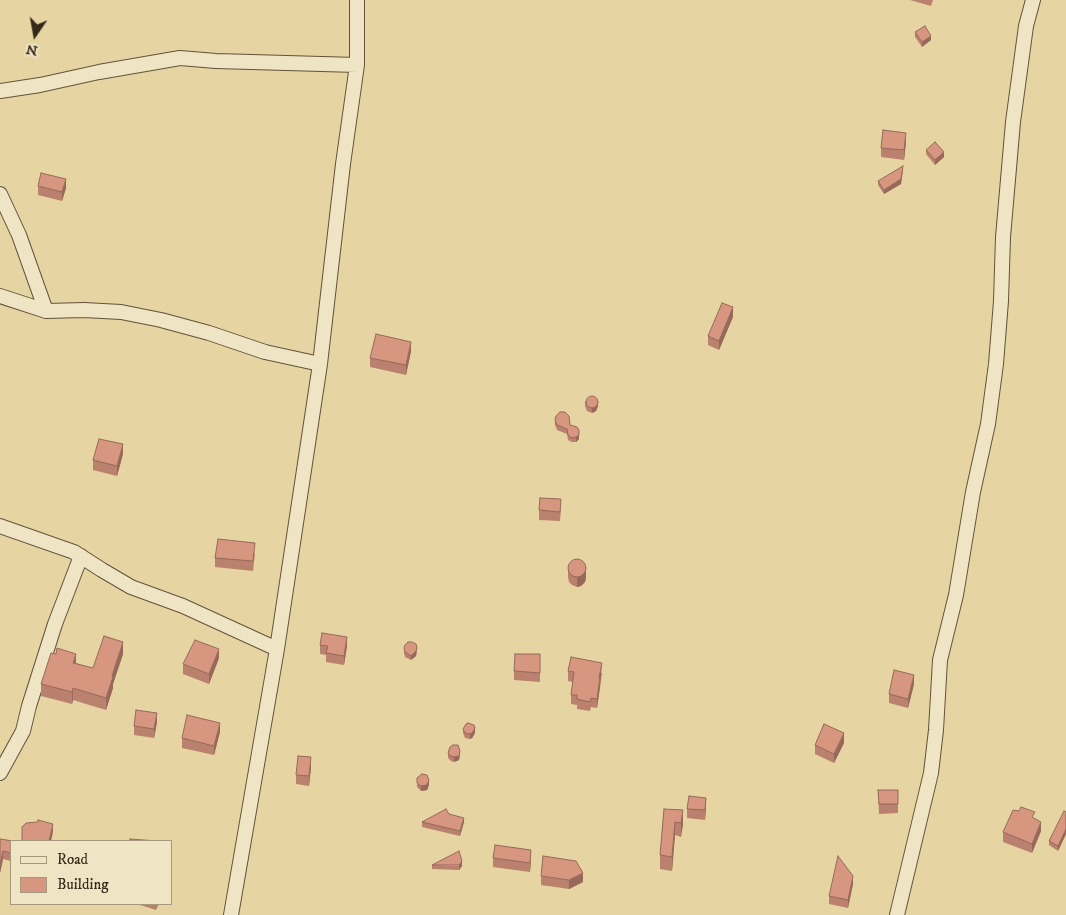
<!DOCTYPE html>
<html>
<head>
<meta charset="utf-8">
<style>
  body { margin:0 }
  #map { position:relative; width:1066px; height:915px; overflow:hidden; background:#e6d5a2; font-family:"IM FELL DW Pica",serif }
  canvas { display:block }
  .legend { position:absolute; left:10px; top:840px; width:162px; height:65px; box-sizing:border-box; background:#efe4c3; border:1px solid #a5987f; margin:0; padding:6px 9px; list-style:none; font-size:15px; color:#362719 }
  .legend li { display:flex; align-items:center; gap:10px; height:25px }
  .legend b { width:25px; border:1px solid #a5987f }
  .north { position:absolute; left:10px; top:10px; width:50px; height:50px; -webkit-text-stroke:4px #efe4c3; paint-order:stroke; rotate:192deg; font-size:14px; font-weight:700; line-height:20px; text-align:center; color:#362719 }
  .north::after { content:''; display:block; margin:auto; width:18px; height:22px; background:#362719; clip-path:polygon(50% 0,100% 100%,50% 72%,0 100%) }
</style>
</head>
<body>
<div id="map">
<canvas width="1066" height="915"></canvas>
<ul class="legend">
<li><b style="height:6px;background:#efe4c3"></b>Road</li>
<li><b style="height:14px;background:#d79680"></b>Building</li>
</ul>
<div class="north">N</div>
</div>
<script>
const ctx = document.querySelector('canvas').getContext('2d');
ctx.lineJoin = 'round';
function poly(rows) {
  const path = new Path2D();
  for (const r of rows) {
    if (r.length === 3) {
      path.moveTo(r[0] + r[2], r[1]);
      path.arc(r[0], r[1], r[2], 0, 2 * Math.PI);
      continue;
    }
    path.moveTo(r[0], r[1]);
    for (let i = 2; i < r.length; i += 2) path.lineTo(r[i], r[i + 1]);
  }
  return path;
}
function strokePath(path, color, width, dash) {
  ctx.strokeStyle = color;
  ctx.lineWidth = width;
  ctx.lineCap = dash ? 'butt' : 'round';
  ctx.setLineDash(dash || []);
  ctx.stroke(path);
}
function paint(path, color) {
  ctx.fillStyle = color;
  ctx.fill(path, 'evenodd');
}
const minor = poly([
  [0,91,40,85,99,72,180,58,216,61,357,65],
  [0,194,19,235,46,311],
  [0,296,46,311,84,310,121,312,161,320,209,333,265,352,320,364],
  [0,526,74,552,102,570,131,587,183,606,277,649],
  [0,773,23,731,29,706,55,624,81,556],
  [231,915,277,649,320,364,343,164,357,65,357,0],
  [897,915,931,773,936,730,940,660,956,595,973,492,988,424,996,364,1001,301,1003,237,1013,122,1026,26,1033,0]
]);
const wall = poly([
  [910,0,933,0,931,6],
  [915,32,931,40,922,47,915,37],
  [906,142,904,160,881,157,881,148],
  [926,150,944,157,935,165,926,154],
  [903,171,901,184,884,194,878,185,878,181],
  [38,186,66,188,62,201,38,195],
  [733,317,719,350,708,345,708,336],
  [411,351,406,375,370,367,370,358],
  [585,401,598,406,596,411,592,413,587,411,585,406],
  [555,420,570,425,579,439,576,442,572,442,568,440,567,434,557,430,555,425],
  [123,454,117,476,93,470,93,460],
  [561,509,560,521,539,520,539,510],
  [255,553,253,571,215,567,215,558],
  [568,568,586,578,585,582,581,586,577,587,572,585,569,582,568,577],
  [320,645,347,646,344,665,326,662,326,655,320,654],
  [404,648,417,652,416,656,411,660,405,657,404,653],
  [123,654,113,684,113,688,106,710,73,700,72,704,41,696,41,684,76,663,93,668],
  [219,658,209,684,183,674,183,664],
  [540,664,540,682,514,680,514,671],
  [568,671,602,673,597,708,591,707,590,711,577,709,577,705,571,704,571,695,573,682,568,681],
  [914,684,908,708,889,703,889,694],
  [157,722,154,738,134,735,134,726],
  [463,729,475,733,472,738,470,739,465,738,463,733],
  [220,732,214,755,182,748,182,738],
  [844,743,834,763,815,754,815,745],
  [448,753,460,755,459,760,454,762,451,761,448,758],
  [311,767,309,786,296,784,296,775],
  [417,783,429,785,427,790,421,791,417,787],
  [878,790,898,790,898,813,879,814],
  [706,807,705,820,687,818,687,809],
  [664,809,683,824,681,837,675,835,672,871,660,869,660,855],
  [1066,812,1066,834,1058,851,1049,845,1049,841],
  [449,814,464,822,460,836,422,827,422,822],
  [1035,818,1041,831,1032,853,1003,842,1003,832],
  [0,839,11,841,11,861,3,859,0,873],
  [493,858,531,859,530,872,493,867],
  [432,865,462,866,459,870,432,869],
  [541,876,583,882,569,889,541,885],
  [853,884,848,908,829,904,829,896],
  [137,904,159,904,156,910]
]);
const shadedWall = poly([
  [931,36,931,40,922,47,922,42],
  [906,133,906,142,904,160,904,150],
  [944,152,944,157,935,165,935,160],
  [903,166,901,184,884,194,884,190],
  [66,179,66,188,62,201,62,192],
  [733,307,733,317,719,350,719,341],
  [411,342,411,351,406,375,406,365],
  [598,402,598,406,596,411,592,413,592,408],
  [579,430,579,439,576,442,576,437],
  [123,444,123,454,117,476,117,466],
  [586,569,586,578,585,582,581,586,577,587,577,577],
  [347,637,347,646,344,665,344,656],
  [123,642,123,654,113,684,113,688,106,710,106,698,112,676],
  [417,648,416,656,411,660,411,656],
  [219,649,219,658,209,684,209,674],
  [76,654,76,665,73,663],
  [602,663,600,687,597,708,597,699,599,678],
  [914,675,914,684,908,708,908,699],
  [73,688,73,700,72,704,72,692],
  [157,713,157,722,154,738,154,729],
  [220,723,220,732,214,755,214,746],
  [475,728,475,733,472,738,470,739,470,734],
  [844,733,844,743,834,763,834,754],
  [460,751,459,760,454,762,454,757],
  [311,757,311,767,309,786,309,776],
  [429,780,429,785,427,790,421,791,421,786],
  [706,798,706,807,705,820,705,810],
  [683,810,683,824,681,837,681,823],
  [464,818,464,822,460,836,460,831],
  [675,822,675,835,672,871,672,857],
  [1041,822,1041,831,1032,853,1032,844],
  [53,824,53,832,51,841,49,841],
  [1066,829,1066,834,1058,851,1058,846],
  [531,850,531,859,530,872,530,863],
  [3,851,3,859,0,873,0,866],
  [462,861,462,866,459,870,459,865],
  [583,873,583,882,569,889,569,880],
  [853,876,853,884,848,908,848,900]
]);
const building = poly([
  [925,26,931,36,922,42,915,32,925,26],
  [883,130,906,133,904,150,881,148,883,130],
  [935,142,944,152,935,160,926,150,935,142],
  [903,166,901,179,884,190,878,181,903,166],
  [41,173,66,179,62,192,38,186,41,173],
  [722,303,733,307,719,341,708,336,722,303],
  [376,334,411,342,406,365,370,358,376,334],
  [592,402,6],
  [560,412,565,412,569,416,570,425,577,427,579,430,579,435,576,437,572,438,568,435,567,429,557,425,555,420,556,416,560,412],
  [99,439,123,444,117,466,93,460,99,439],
  [540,498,561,499,560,512,539,510,540,498],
  [218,539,255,543,253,561,215,558,218,539],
  [577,568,9],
  [322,633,347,637,344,656,326,653,328,646,320,645,322,633],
  [104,636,123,642,112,676,113,677,106,698,73,688,72,692,41,684,51,653,56,654,57,648,76,654,73,663,93,668,104,636],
  [195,640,219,649,209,674,183,664,195,640],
  [408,642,412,642,416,644,417,648,416,651,411,656,405,652,404,648,405,645,408,642],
  [515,654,540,654,540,673,514,671,515,654],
  [571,657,602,663,599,678,600,678,597,699,591,698,590,702,577,699,577,695,571,695,574,672,568,671,571,657],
  [894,670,914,675,908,699,889,694,894,670],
  [136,710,157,713,154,729,134,726,136,710],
  [187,715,220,723,214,746,182,738,187,715],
  [468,723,474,725,475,728,472,733,470,734,465,733,463,729,466,724,468,723],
  [824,724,844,733,834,754,815,745,824,724],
  [453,745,458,745,460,751,459,756,454,757,451,756,448,753,450,747,453,745],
  [298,756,311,757,309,776,296,775,298,756],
  [422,774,427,775,429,780,427,785,421,786,417,783,417,778,422,774],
  [878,790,898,790,898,804,879,804,878,790],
  [689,796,706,798,705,810,687,809,689,796],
  [1021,807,1035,812,1032,817,1041,822,1032,844,1003,832,1013,810,1019,811,1021,807],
  [446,809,449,814,464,818,460,831,422,822,446,809],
  [664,809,683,810,681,823,675,822,672,857,660,855,664,809],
  [1064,811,1066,812,1066,829,1058,846,1049,841,1064,811],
  [38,820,53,824,49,841,22,841,22,827,26,823,38,822,38,820],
  [0,839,13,841,11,841,11,853,3,851,0,866,0,839],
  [130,839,157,841,130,841,130,839],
  [495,845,531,850,530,863,493,858,495,845],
  [459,851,462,861,459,865,432,865,459,851],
  [543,856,576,861,583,873,569,880,541,876,543,856],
  [838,856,853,876,848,900,829,896,838,856]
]);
strokePath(minor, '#62523b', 16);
strokePath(minor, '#efe4c3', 14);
paint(wall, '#b9816e');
paint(shadedWall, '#96695a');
paint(building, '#d79680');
strokePath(building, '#96695a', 1);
</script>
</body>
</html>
